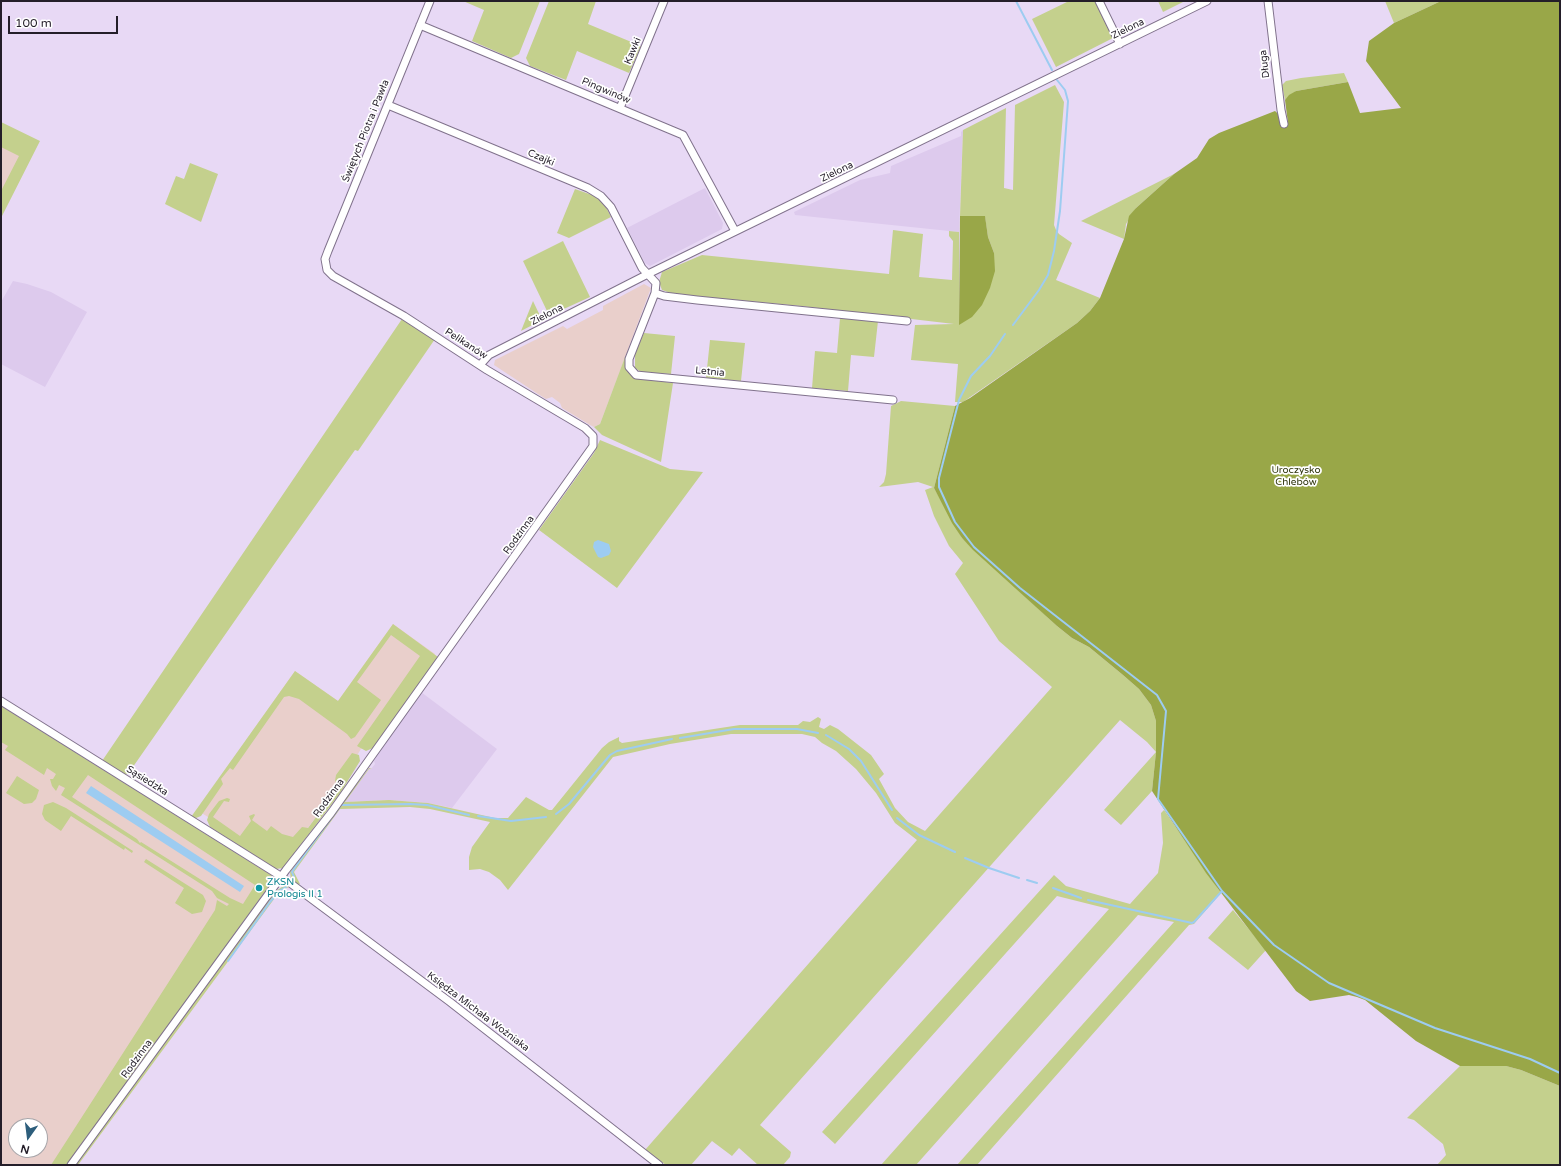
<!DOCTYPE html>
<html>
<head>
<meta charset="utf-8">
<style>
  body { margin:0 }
  #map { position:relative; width:1561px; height:1166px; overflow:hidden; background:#e8d9f5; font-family:"Varela Round",sans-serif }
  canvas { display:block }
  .frame { position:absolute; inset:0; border:2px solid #241e29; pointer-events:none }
  .north { position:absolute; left:8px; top:1118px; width:40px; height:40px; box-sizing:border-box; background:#fff; border:1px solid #a7a5a9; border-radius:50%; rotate:194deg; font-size:11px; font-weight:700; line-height:16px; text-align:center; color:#241e29 }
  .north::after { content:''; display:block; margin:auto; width:14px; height:18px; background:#2d5e7c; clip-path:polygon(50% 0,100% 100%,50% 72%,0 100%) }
  .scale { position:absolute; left:8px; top:16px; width:110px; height:18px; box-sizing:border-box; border:2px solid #241e29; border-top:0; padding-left:5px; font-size:12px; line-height:14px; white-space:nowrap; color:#241e29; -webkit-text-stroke:3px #fff; paint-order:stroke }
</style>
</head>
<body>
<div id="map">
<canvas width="1561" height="1166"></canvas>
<div class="frame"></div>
<div class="north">N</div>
<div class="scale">100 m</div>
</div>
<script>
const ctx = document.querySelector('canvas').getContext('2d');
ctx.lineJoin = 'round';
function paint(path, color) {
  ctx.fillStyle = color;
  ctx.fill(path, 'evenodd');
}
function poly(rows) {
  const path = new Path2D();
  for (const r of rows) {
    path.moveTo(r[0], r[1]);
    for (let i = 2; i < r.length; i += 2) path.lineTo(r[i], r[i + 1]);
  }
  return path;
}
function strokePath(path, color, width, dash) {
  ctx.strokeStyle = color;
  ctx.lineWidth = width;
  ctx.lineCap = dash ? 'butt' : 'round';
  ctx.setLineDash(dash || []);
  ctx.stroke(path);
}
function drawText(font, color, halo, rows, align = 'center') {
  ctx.font = font + ' "Varela Round",sans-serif';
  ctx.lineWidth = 3.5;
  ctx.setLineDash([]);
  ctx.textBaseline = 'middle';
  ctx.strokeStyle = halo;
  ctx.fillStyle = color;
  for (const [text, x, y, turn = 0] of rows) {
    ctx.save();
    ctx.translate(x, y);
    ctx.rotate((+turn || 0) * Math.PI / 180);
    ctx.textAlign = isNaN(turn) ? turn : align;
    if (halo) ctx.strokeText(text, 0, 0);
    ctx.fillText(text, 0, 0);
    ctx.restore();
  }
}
const commercial = poly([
  [1,142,31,156,1,214],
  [644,284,651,288,600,424,594,427,590,425,562,408,560,403,552,397,546,399,538,394,494,365,495,360,563,326,567,329,603,310,603,306],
  [393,624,435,654,368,747,361,749,333,794,281,864,197,810,295,671,338,701],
  [1,714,259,885,254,892,258,895,61,1165,1,1165],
  [16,1126,40,1126,40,1150,16,1150]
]);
const built = poly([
  [963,130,959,232,795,215,794,212,860,180,890,173,891,166,961,136,961,132],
  [705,188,723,223,722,229,650,266,645,263,627,228],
  [13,281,27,284,51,292,87,312,45,387,1,364,1,302],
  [421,692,497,749,452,808,428,803,389,800,345,802,369,769,371,769,375,764,374,761]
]);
const green = poly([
  [463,1,540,1,519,54,511,58,472,41,484,10],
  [549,1,596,1,588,24,641,46,629,73,577,51,566,80,530,66,526,58],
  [1069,1,1095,1,1113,38,1056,67,1032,19],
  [1158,1,1185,1,1163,12],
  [1385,1,1441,1,1394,23],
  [1344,73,1348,82,1296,91,1285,100,1282,85,1286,81,1301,78],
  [1055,85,1064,102,1054,225,1056,230,1059,234,1072,243,1056,280,1100,298,1090,311,1077,323,963,402,955,402,958,364,911,360,915,325,954,324,801,306,674,294,662,290,659,282,662,272,702,255,889,274,893,230,923,234,919,277,952,280,953,241,949,236,949,231,959,232,959,324,994,253,988,237,985,217,960,216,963,130,1006,108,1004,188,1013,190,1015,105],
  [1,122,40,141,1,218,1,191,19,156,1,147],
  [190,163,218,174,201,222,165,204,176,176,184,179],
  [1174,174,1136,208,1126,224,1124,239,1081,221],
  [575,189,595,196,604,203,611,217,569,238,557,233],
  [563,241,590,297,555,313,547,311,523,261],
  [533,301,542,320,521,331],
  [840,318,878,321,874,357,851,355,848,391,812,388,815,351,837,353],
  [402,319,435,339,358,451,355,450,282,553,128,774,124,775,102,761],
  [644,333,675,336,671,374,641,372,635,368,635,353],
  [710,340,745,343,741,381,706,378],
  [625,357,626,367,629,373,634,376,642,379,673,383,661,462,602,435,594,427,600,424],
  [901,401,955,406,934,488,962,538,1057,626,1072,638,1089,647,1123,675,1139,689,1151,705,1156,721,1156,752,1152,791,1121,825,1104,810,1156,752,1147,742,1120,720,760,1125,791,1152,790,1157,783,1165,758,1165,739,1148,732,1156,712,1141,691,1165,666,1165,645,1150,917,840,895,823,876,793,856,769,836,751,822,743,815,737,802,734,731,734,670,744,613,757,508,890,500,880,489,872,480,869,469,870,469,857,472,847,490,822,430,809,410,807,340,809,294,872,300,884,297,884,291,879,290,872,369,768,372,768,369,769,345,802,389,800,428,803,495,818,508,818,526,797,549,810,552,810,602,748,609,742,619,737,619,741,622,743,740,725,798,725,803,721,810,722,818,717,821,719,819,727,824,729,830,725,838,729,871,755,884,774,879,779,895,808,908,822,925,831,1052,687,999,641,955,574,963,563,949,546,934,516,925,490,933,487,918,482,879,487,884,482,886,474,891,406],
  [600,440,670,469,703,472,617,588,539,530,594,453],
  [393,624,438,657,373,748,366,751,357,746,420,656,391,635,357,682,381,700,355,737,351,739,347,734,299,699,289,696,284,697,233,770,230,768,221,779,223,784,201,816,196,818,191,817,295,671,338,701],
  [1,706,271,875,274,879,68,1165,51,1165,215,910,217,900,227,906,229,904,217,898,212,891,61,795,65,788,59,785,56,791,52,786,50,779,53,779,56,774,47,768,44,775,5,750,8,746,1,742],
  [88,775,255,885,243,904,230,898,141,842,140,843,137,839,72,797],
  [352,753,359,755,360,761,341,792,283,868,276,869,270,865,210,827,207,820,209,814,219,801,227,798,230,799,229,802,224,801,213,817,240,836,251,821,249,816,254,814,255,815,252,820,267,831,271,826,282,834,293,837,302,827,308,828,333,794,339,784,335,781,336,775],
  [17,776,39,790,36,799,32,803,24,804,6,793],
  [53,802,66,808,133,851,132,853,125,848,124,850,71,816,61,831,45,820,42,814,44,805],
  [1164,810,1221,893,1194,924,1189,925,977,1165,957,1165,1174,922,1138,915,916,1165,881,1165,1109,909,1057,896,835,1144,822,1132,1054,875,1066,886,1130,904,1158,873,1163,843,1161,813],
  [146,859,203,895,206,901,202,912,192,914,175,903,184,888,144,862],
  [285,885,289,887,280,891,78,1165,75,1165,276,891],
  [1233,910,1266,950,1248,970,1208,938],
  [1480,1065,1506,1066,1521,1070,1560,1086,1560,1165,1437,1165,1446,1155,1443,1144,1414,1120,1407,1118,1460,1066]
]);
const forest = poly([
  [1441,1,1560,1,1560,1086,1521,1070,1506,1066,1460,1066,1416,1041,1365,1000,1357,997,1349,995,1310,1001,1296,991,1206,873,1152,791,1156,752,1156,721,1151,705,1139,689,1123,675,1089,647,1072,638,1057,626,973,550,962,538,952,523,934,488,955,406,970,398,1077,323,1090,311,1100,298,1124,239,1129,216,1136,208,1174,174,1197,158,1209,139,1219,133,1275,111,1288,123,1285,100,1289,95,1296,91,1348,82,1360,113,1401,108,1366,61,1369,41,1394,23],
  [960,216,985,216,988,237,994,253,995,271,990,288,982,305,972,317,959,325]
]);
const water = poly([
  [598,540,609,544,611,551,609,555,601,558,598,557,593,547,594,542],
  [91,786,244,886,240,892,86,793]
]);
const stream = poly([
  [1016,1,1052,70],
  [1013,325,1039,290,1048,275,1054,251,1060,211,1068,101,1065,90,1057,80],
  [1005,334,990,356,971,376,959,400,939,478,939,487,955,522,974,547,1020,588,1157,695,1166,711,1158,799,1222,891,1274,945,1329,983,1435,1028,1530,1059,1560,1073],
  [826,735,849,749,861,761,892,810],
  [680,738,734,729,797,729,818,733],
  [343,805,410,804,427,805,469,815],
  [556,814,569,804,610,755,617,751,672,739],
  [478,816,511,821,546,817],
  [897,818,919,835,955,852],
  [965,858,989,868,1019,878],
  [294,877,292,872,296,866,341,805],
  [1027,880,1037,883],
  [1053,888,1081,898],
  [1088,900,1192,923,1194,922,1222,891],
  [228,961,270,902,279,891,286,887]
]);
const street = poly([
  [1099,1,1120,44],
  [1268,1,1281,110,1284,124],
  [420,25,683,135,735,231],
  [388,105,588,188,601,196,611,207,642,268,656,283,655,293,629,359,629,367,636,375,893,400],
  [620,108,664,1],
  [655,293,664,296,697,300,907,321],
  [480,365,489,355,648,274,1207,1],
  [1,701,282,877,450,1002,659,1165],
  [71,1165,286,870,331,813,593,446,593,436,585,428,487,370,404,316,333,276,327,270,325,259,328,251,430,1]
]);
const markers = [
  [259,888,4,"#0f9aa8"]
];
const streetNames = [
  ["Zielona",1128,29,-26],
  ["Kawki",633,51,-67],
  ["Długa",1265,64,-97],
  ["Pingwinów",606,91,23],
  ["Świętych Piotra i Pawła",366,131,-68],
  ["Czajki",541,158,23],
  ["Zielona",837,172,-26],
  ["Zielona",547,315,-27],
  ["Pelikanów",466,344,33],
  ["Letnia",710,372,5],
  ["Rodzinna",519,535,-54],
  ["Sąsiedzka",147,781,32],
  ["Rodzinna",329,798,-54],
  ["Księdza Michała Woźniaka",478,1012,37],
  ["Rodzinna",137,1059,-54]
];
const parkNames = [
  ["Uroczysko",1296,470],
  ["Chlebów",1296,482]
];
const cultureNames = [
  ["ZKSN",267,882],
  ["Prologis II 1",267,894]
];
paint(commercial, '#e9cfcb');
paint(built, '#ddcaed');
paint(green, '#c4d08d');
paint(forest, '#99a748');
paint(water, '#9dccf1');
strokePath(stream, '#9dccf1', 2);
strokePath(street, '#80728c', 9);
strokePath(street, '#fff', 7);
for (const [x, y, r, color] of markers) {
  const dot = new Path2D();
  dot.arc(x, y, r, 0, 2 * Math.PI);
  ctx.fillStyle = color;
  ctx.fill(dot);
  strokePath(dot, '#fff', 1.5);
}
drawText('10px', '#241e29', '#fff', streetNames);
drawText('10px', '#2f350d', '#fff', parkNames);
drawText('10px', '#0d838f', '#fff', cultureNames, 'left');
</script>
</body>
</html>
